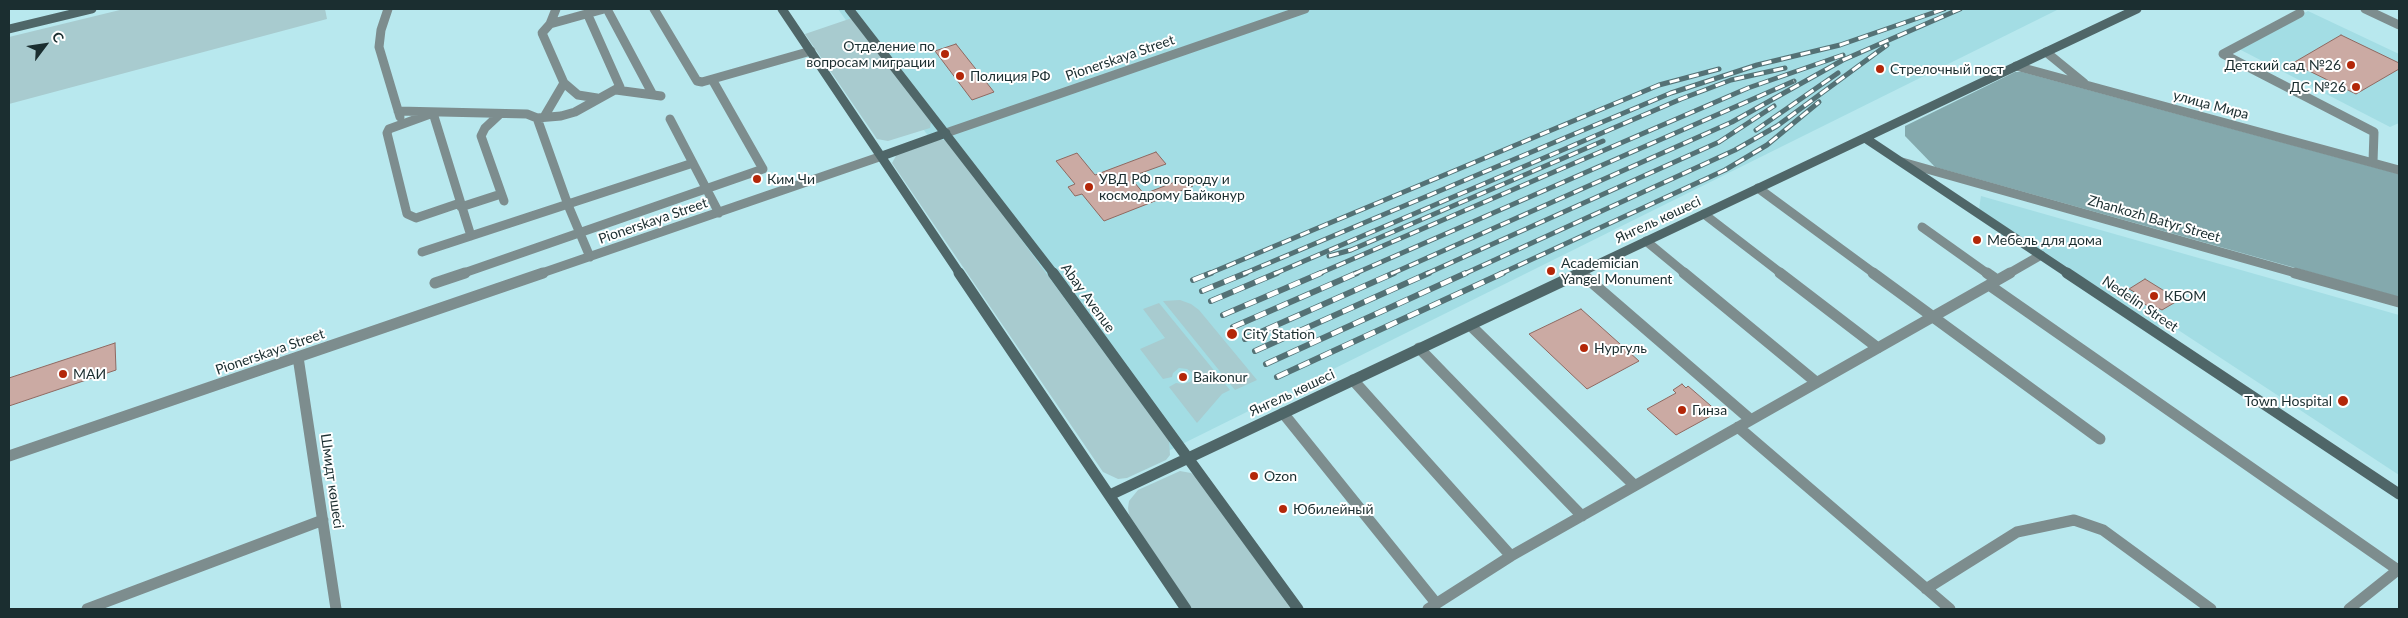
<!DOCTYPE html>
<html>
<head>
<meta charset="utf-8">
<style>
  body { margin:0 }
  #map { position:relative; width:2408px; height:618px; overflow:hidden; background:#b8e8ee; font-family:Lato,sans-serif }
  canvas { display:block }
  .frame { position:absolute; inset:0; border:10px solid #1b2e30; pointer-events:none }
  .north { position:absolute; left:20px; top:20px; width:50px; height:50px; -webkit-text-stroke:4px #fff; paint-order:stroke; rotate:59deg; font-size:14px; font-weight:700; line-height:20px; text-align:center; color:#1b2e30 }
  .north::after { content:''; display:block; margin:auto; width:18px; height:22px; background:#1b2e30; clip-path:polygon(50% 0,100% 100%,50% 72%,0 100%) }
</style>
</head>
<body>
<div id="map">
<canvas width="2408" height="618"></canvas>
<div class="frame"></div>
<div class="north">С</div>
</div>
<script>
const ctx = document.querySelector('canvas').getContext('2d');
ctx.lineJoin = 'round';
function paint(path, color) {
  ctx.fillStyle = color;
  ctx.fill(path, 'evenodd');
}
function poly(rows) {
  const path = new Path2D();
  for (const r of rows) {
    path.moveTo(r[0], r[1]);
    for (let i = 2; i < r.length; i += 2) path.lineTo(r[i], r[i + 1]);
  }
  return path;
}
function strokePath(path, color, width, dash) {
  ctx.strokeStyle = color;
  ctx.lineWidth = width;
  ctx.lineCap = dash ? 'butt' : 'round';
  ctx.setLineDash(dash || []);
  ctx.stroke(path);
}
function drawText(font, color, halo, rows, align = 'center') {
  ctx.font = font + ' Lato,sans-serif';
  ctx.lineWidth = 4;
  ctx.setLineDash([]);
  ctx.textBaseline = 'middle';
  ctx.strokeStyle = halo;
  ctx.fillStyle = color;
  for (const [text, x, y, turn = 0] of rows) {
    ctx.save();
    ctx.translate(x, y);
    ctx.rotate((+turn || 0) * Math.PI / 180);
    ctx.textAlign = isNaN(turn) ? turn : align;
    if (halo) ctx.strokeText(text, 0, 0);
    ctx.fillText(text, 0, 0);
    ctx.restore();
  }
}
const built = poly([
  [838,9,2059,9,1156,457],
  [2308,11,2399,54,2399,123,2390,127,2239,49],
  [1981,196,2399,315,2399,475,2166,322,2158,327,1979,209]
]);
const green = poly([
  [124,9,325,9,327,19,9,104,9,37],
  [852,18,931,122,930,128,888,141,877,139,805,34],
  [939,139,949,141,952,145,1169,441,1170,455,1166,460,1127,478,1118,479,1103,472,892,163,897,154],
  [1180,300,1191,304,1199,310,1257,380,1235,390,1163,301],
  [1159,303,1230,390,1222,394,1197,423,1169,387,1176,383,1183,384,1190,382,1193,378,1193,373,1187,369,1179,368,1173,373,1172,377,1163,379,1140,349,1165,338,1143,309],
  [1180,471,1191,473,1198,479,1291,609,1192,609,1129,515,1128,508,1129,501,1138,490]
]);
const forest = poly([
  [2015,72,2022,72,2399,174,2399,297,1935,167,1905,136,1905,126]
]);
const building = poly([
  [2341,35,2399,63,2399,69,2356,94,2293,63,2341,35],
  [956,44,994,92,972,100,935,51,956,44],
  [1156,152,1166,164,1130,177,1144,194,1185,178,1193,186,1104,221,1082,194,1075,196,1068,187,1075,184,1056,161,1077,153,1095,175,1156,152],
  [2145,279,2179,300,2162,310,2154,306,2151,308,2133,297,2138,294,2129,289,2145,279],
  [1581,309,1639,361,1587,389,1529,334,1581,309],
  [115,343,116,370,9,406,9,378,115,343],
  [1682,384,1686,388,1688,386,1718,412,1676,435,1647,409,1676,393,1673,390,1682,384]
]);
const streetFar1 = poly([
  [388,9,381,30,379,47,400,117],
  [607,9,653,95],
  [654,9,697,81,702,82,811,51],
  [2365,9,2399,25],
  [2300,13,2223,54,2374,132,2373,162],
  [550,24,556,9],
  [2046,52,2084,83],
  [2016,66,2399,170],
  [616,90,661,96],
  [597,98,578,95,564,83,542,33,550,24,604,9],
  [398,111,527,114,537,118,568,205,590,257],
  [500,114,485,128,481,136,504,201],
  [544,117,564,83],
  [537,118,561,116,575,112,620,87,587,13],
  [670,119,719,213],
  [946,133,1305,9],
  [1902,162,2299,274],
  [1758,188,1875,274],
  [460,203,416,218,407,214,387,133,389,129,433,113,471,236],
  [461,207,501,194],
  [1704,214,1782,274],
  [1922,227,1988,274],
  [1646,241,1686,274],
  [422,252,693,163],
  [1580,272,1582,274],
  [461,274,763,169,713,81],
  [539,274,882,156],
  [2008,274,2041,255]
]);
const street = poly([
  [1581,273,1751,420],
  [1684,273,1816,382],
  [1780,273,1878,348],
  [1873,273,2100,439],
  [1987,273,1997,280],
  [2295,273,2399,302],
  [435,283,465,273],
  [1989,285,2398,570],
  [1470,325,1634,485],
  [1419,348,1582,516],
  [298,357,336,609],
  [1353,380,1511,556],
  [1283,413,1436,603],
  [1738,427,1950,609],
  [9,456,543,273],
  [1926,589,2017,532,2074,520,2103,530,2211,609],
  [87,609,323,520],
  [1428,609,1511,556,2010,273],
  [2349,609,2399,569]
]);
const secondaryFar1 = poly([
  [782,9,960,274],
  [849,9,1054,274],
  [9,29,92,9],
  [1865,138,2069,274],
  [882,156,946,133],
  [1577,274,2137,9]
]);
const secondary = poly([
  [959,273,1186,609],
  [1053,273,1298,609],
  [2067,273,2399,494],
  [1110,495,1580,273]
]);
const railFar1 = poly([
  [1756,130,1838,73],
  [1329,256,1351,250,1603,141],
  [1208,274,1659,85,1719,69],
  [1243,274,1671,93,1757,65,1840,45,1944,9],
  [1274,274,1681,99,1731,80,1785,68],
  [1318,274,1748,88,1843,55],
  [1354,274,1794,81],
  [1391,274,1732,122,1843,60,1960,9],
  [1426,274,1719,142,1774,106],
  [1464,274,1735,150,1777,126,1887,45],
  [1500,274,1725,170,1767,145,1819,102]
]);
const rail = poly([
  [1193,280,1211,273],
  [1202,291,1246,273],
  [1211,301,1277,273],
  [1223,315,1321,273],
  [1233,327,1357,273],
  [1245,339,1394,273],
  [1255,351,1429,273],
  [1266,364,1466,273],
  [1277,377,1503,273]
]);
const markers = [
  [945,54,5,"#b32709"],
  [2351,65,5,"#b32709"],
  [1880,69,5,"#b32709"],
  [960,76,5,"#b32709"],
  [2356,87,5,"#b32709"],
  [757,179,5,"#b32709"],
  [1089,187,5,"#b32709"],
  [1977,240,5,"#b32709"],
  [1551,271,5,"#b32709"],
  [2154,296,5,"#b32709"],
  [1232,334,6,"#b32709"],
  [1584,348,5,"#b32709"],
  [63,374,5,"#b32709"],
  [1183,377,5,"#b32709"],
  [2343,401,6,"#b32709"],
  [1682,410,5,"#b32709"],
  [1254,476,5,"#b32709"],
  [1283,509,5,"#b32709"]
];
const poiNames = [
  ["Отделение по",935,46,"right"],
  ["вопросам миграции",935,62,"right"],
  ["Детский сад №26",2341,65,"right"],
  ["Стрелочный пост",1890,69],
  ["Полиция РФ",970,76],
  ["ДС №26",2346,87,"right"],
  ["Ким Чи",767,179],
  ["УВД РФ по городу и",1099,179],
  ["космодрому Байконур",1099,195],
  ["Мебель для дома",1987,240],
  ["Academician",1561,263],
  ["Yangel Monument",1561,279],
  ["КБОМ",2164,296],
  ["City Station",1243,334],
  ["Нургуль",1594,348],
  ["МАИ",73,374],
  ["Baikonur",1193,377],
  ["Town Hospital",2332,401,"right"],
  ["Гинза",1692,410],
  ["Ozon",1264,476],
  ["Юбилейный",1293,509]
];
const streetNames = [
  ["Pionerskaya Street",1120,58,-19],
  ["улица Мира",2211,105,15],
  ["Zhankozh Batyr Street",2154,219,16],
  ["Янгель көшесі",1658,220,-25],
  ["Pionerskaya Street",653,221,-19],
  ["Abay Avenue",1088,298,54],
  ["Nedelin Street",2140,304,34],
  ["Pionerskaya Street",270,352,-19],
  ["Янгель көшесі",1292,393,-25],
  ["Шмидт көшесі",332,481,82]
];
paint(built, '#a3dde4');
paint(green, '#a8cbcf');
paint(forest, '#84a9ad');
paint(building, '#cbaaa3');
strokePath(building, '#8f6961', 1);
strokePath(streetFar1, '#7d8d8e', 9);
strokePath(street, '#7d8d8e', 11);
strokePath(secondaryFar1, '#4f6668', 9);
strokePath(secondary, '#4f6668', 11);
strokePath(railFar1, '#547175', 5);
strokePath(rail, '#547175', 6);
strokePath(railFar1, '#fff', 3, [10]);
strokePath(rail, '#fff', 4.5, [12]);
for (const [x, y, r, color] of markers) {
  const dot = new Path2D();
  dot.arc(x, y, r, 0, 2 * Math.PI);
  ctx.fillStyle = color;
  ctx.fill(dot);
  strokePath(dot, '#fff', 2);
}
drawText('14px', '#1b2e30', '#fff', poiNames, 'left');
drawText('14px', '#1b2e30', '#fff', streetNames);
</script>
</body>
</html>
